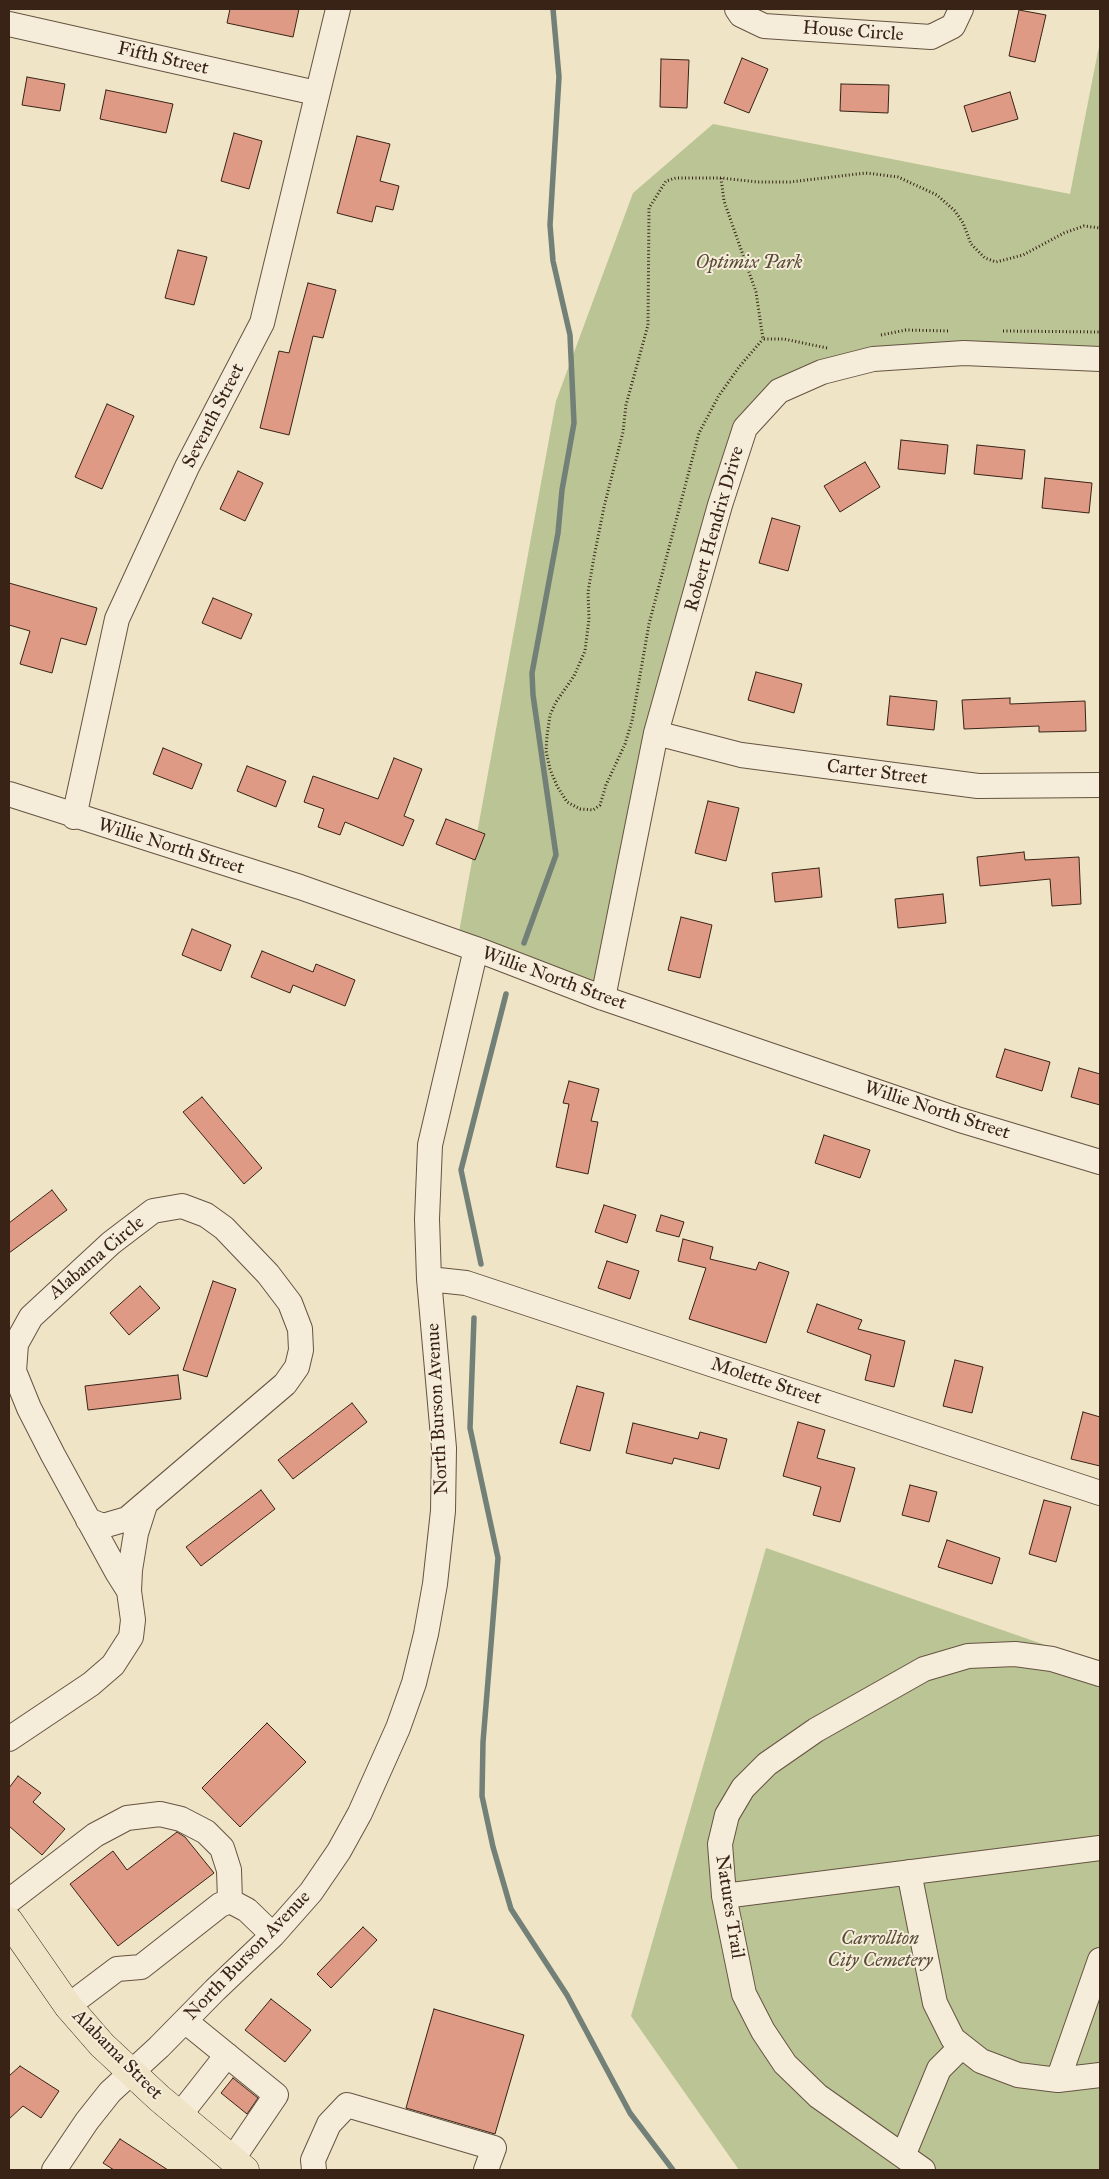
<!DOCTYPE html>
<html>
<head>
<meta charset="utf-8">
<style>
  body { margin:0 }
  #map { position:relative; width:1109px; height:2179px; overflow:hidden; background:#efe4c6; font-family:"IM FELL Great Primer",serif }
  canvas { display:block }
  .frame { position:absolute; inset:0; border:10px solid #382316; pointer-events:none }
</style>
</head>
<body>
<div id="map">
<canvas width="1109" height="2179"></canvas>
<div class="frame"></div>
</div>
<script>
const ctx = document.querySelector('canvas').getContext('2d');
ctx.lineJoin = 'round';
function paint(path, color) {
  ctx.fillStyle = color;
  ctx.fill(path, 'evenodd');
}
function poly(rows) {
  const path = new Path2D();
  for (const r of rows) {
    path.moveTo(r[0], r[1]);
    for (let i = 2; i < r.length; i += 2) path.lineTo(r[i], r[i + 1]);
  }
  return path;
}
function strokePath(path, color, width, dash) {
  ctx.strokeStyle = color;
  ctx.lineWidth = width;
  ctx.lineCap = dash ? 'butt' : 'round';
  ctx.setLineDash(dash || []);
  ctx.stroke(path);
}
function drawText(font, color, halo, rows, align = 'center') {
  ctx.font = font + ' "IM FELL Great Primer",serif';
  ctx.lineWidth = 4;
  ctx.setLineDash([]);
  ctx.textBaseline = 'middle';
  ctx.strokeStyle = halo;
  ctx.fillStyle = color;
  for (const [text, x, y, turn = 0] of rows) {
    ctx.save();
    ctx.translate(x, y);
    ctx.rotate((+turn || 0) * Math.PI / 180);
    ctx.textAlign = isNaN(turn) ? turn : align;
    if (halo) ctx.strokeText(text, 0, 0);
    ctx.fillText(text, 0, 0);
    ctx.restore();
  }
}
const green = poly([
  [1100,41,1100,359,964,353,822,372,745,428,720,505,603,998,457,943,556,401,633,193,713,124,1070,194],
  [766,1548,1100,1664,1100,2170,739,2170,631,2016]
]);
const stream = poly([
  [524,943,556,855,533,695,532,673,558,533,562,490,574,423,570,335,553,261,550,225,559,77,553,9],
  [481,1264,461,1170,506,994],
  [474,1318,470,1428,498,1558,483,1742,482,1796,493,1847,511,1909,567,1995,630,2113,673,2170]
]);
const building = poly([
  [230,9,299,9,293,37,227,23,230,9],
  [1019,10,1046,15,1035,62,1009,56,1019,10],
  [742,58,768,69,749,113,724,103,742,58],
  [661,59,689,60,687,108,660,107,661,59],
  [27,77,65,84,60,111,22,105,27,77],
  [841,84,889,85,888,113,840,111,841,84],
  [106,90,173,104,166,133,100,119,106,90],
  [1010,92,1018,119,972,132,964,106,1010,92],
  [234,133,262,141,249,189,221,181,234,133],
  [357,136,390,144,380,181,399,186,393,210,376,206,372,222,337,213,357,136],
  [178,250,207,257,194,305,165,298,178,250],
  [308,283,336,290,323,338,313,336,289,435,260,428,279,351,289,353,308,283],
  [107,404,134,416,102,489,75,477,107,404],
  [901,440,948,445,945,474,898,469,901,440],
  [977,445,1025,450,1022,479,974,474,977,445],
  [865,462,880,487,840,512,824,486,865,462],
  [238,471,263,483,245,521,220,509,238,471],
  [1045,478,1092,483,1089,513,1042,508,1045,478],
  [772,518,800,526,788,571,759,563,772,518],
  [9,583,97,608,86,645,61,638,52,673,20,664,30,631,9,625,9,583],
  [213,598,252,614,241,639,202,623,213,598],
  [756,672,802,684,794,713,748,700,756,672],
  [890,696,937,701,934,730,887,725,890,696],
  [1010,698,1010,704,1085,701,1086,731,1039,732,1039,726,964,729,962,700,1010,698],
  [163,748,202,764,192,789,153,774,163,748],
  [394,758,422,769,404,816,414,820,403,846,345,822,340,835,318,827,324,809,304,802,313,776,378,799,394,758],
  [247,766,286,781,276,807,237,791,247,766],
  [708,801,739,808,726,861,695,853,708,801],
  [446,819,485,834,475,860,436,844,446,819],
  [1024,852,1025,860,1079,857,1081,904,1052,906,1050,879,980,886,977,857,1024,852],
  [819,868,822,897,775,902,772,873,819,868],
  [943,894,946,923,898,928,895,899,943,894],
  [681,917,712,925,700,978,668,970,681,917],
  [192,929,231,945,221,971,182,955,192,929],
  [262,951,313,972,316,964,355,980,345,1006,293,985,290,993,251,977,262,951],
  [1005,1049,1050,1062,1042,1091,996,1077,1005,1049],
  [1079,1068,1100,1074,1100,1105,1071,1097,1079,1068],
  [569,1081,599,1089,591,1121,598,1122,588,1174,556,1167,569,1104,563,1103,569,1081],
  [202,1097,262,1168,244,1184,183,1112,202,1097],
  [824,1135,870,1150,860,1178,815,1163,824,1135],
  [52,1190,67,1210,9,1253,9,1223,52,1190],
  [604,1205,636,1215,627,1243,595,1232,604,1205],
  [661,1215,684,1222,679,1237,656,1231,661,1215],
  [683,1239,713,1247,710,1259,756,1270,759,1262,789,1272,766,1343,689,1319,706,1268,678,1261,683,1239],
  [607,1261,639,1271,630,1299,598,1288,607,1261],
  [213,1281,236,1289,207,1377,183,1370,213,1281],
  [140,1286,160,1308,129,1335,110,1313,140,1286],
  [817,1304,862,1320,858,1329,905,1341,894,1387,865,1380,871,1355,807,1332,817,1304],
  [955,1360,983,1367,972,1413,943,1406,955,1360],
  [178,1375,181,1399,88,1410,85,1386,178,1375],
  [577,1386,604,1393,590,1451,560,1443,577,1386],
  [352,1403,367,1422,293,1479,278,1460,352,1403],
  [1083,1412,1100,1417,1100,1466,1071,1459,1083,1412],
  [798,1422,825,1430,817,1458,855,1468,840,1522,813,1515,821,1487,783,1476,798,1422],
  [633,1423,698,1439,700,1432,727,1439,719,1469,674,1458,672,1464,626,1453,633,1423],
  [910,1485,937,1492,929,1522,902,1515,910,1485],
  [261,1490,275,1509,201,1566,186,1547,261,1490],
  [1044,1500,1071,1507,1056,1562,1029,1554,1044,1500],
  [947,1540,1000,1558,992,1584,938,1567,947,1540],
  [267,1723,306,1762,240,1827,202,1788,267,1723],
  [18,1776,41,1793,33,1802,65,1829,42,1855,9,1826,9,1788,18,1776],
  [177,1832,185,1837,214,1873,118,1946,70,1884,113,1851,127,1870,177,1832],
  [363,1927,377,1940,331,1988,317,1974,363,1927],
  [271,1999,311,2030,285,2062,245,2030,271,1999],
  [434,2009,524,2035,495,2134,406,2108,434,2009],
  [20,2066,59,2091,41,2118,23,2106,9,2119,9,2076,20,2066],
  [233,2078,258,2098,247,2114,221,2093,233,2078],
  [120,2139,168,2170,114,2170,103,2163,120,2139]
]);
const path = poly([
  [721,178,676,178,666,181,649,208,648,325,626,405,623,432,604,507,594,557,588,592,589,619,585,651,574,676,556,702,550,715,547,736,546,751,550,769,557,786,567,802,580,809,593,810,600,805,606,785,625,744,632,721,649,624,699,433,718,397,739,367,763,339],
  [1003,331,1100,332],
  [881,335,906,330,950,331],
  [827,348,784,339,763,339,756,292,724,201,721,178,758,182,790,182,866,173,898,177,937,195,955,211,963,223,971,244,985,258,996,262,1023,255,1064,233,1084,226,1100,228]
]);
const minor = poly([
  [737,9,741,15,764,26,931,37,953,26,961,9],
  [9,24,316,93],
  [656,733,741,755,978,786,1100,785],
  [9,794,300,887,476,949,603,998,960,1120,1100,1162],
  [74,817,117,619,187,467,262,323,338,9],
  [603,998,656,733,720,505,745,428,779,391,822,372,873,359,964,353,1100,359],
  [429,1279,466,1283,1100,1493],
  [88,1520,103,1526,127,1519,285,1384,297,1367,301,1350,300,1329,290,1303,268,1274,224,1228,206,1215,182,1206,153,1211,111,1243,31,1317,16,1344,14,1371,29,1408,53,1455,117,1572,129,1591],
  [9,1739,91,1684,113,1665,131,1637,133,1620,129,1591,130,1570,136,1533,145,1505],
  [909,1872,935,2003,953,2039,981,2061,1018,2075,1058,2080,1100,2075],
  [724,1896,1100,1848],
  [9,1901,95,1835,127,1818,160,1814,181,1819,206,1832,222,1848,229,1870,230,1901],
  [68,2006,117,1969,141,1967,220,1905,230,1901,247,1910,273,1935],
  [185,2021,276,2095,232,2160],
  [1058,2080,1100,1960],
  [179,2116,227,2055],
  [903,2156,939,2069,962,2046],
  [54,2170,87,2121,110,2092,159,2047,215,1990,273,1935,311,1892,339,1851,360,1813,398,1728,414,1683,426,1634,435,1584,443,1511,444,1448,429,1279,427,1219,430,1145,476,949],
  [314,2170,313,2160,329,2124,347,2105,494,2148,486,2170],
  [923,2170,818,2096,785,2064,763,2031,744,1994,724,1896,720,1844,727,1815,743,1788,767,1764,816,1730,924,1669,968,1656,1015,1654,1052,1659,1100,1674]
]);
const major = poly([
  [9,1921,68,2006,102,2045,159,2098,245,2170]
]);
const streetNames = [
  ["House Circle",853,32,4],
  ["Fifth Street",163,59,13],
  ["Seventh Street",214,416,-63],
  ["Robert Hendrix Drive",715,529,-74],
  ["Carter Street",877,773,7],
  ["Willie North Street",171,847,17],
  ["Willie North Street",554,979,20],
  ["Willie North Street",937,1111,18],
  ["Alabama Circle",97,1258,-40],
  ["Molette Street",766,1382,18],
  ["North Burson Avenue",438,1409,-93],
  ["Natures Trail",729,1907,81],
  ["North Burson Avenue",248,1956,-46],
  ["Alabama Street",117,2055,45]
];
const parkNames = [
  ["Optimix Park",749,263],
  ["Carrollton",880,1939],
  ["City Cemetery",880,1961]
];
paint(green, '#bac494');
strokePath(stream, '#738078', 5.5);
paint(building, '#df9a85');
strokePath(building, '#382316', 1);
strokePath(minor, '#665342', 26);
strokePath(major, '#382316', 29);
strokePath(path, '#382316', 3, [1, 2.5]);
strokePath(minor, '#f5edda', 24);
strokePath(major, '#efe4c6', 28);
drawText('19px', '#382316', '#f5edda', streetNames);
drawText('italic 19px', '#584b36', '#f5edda', parkNames);
</script>
</body>
</html>
